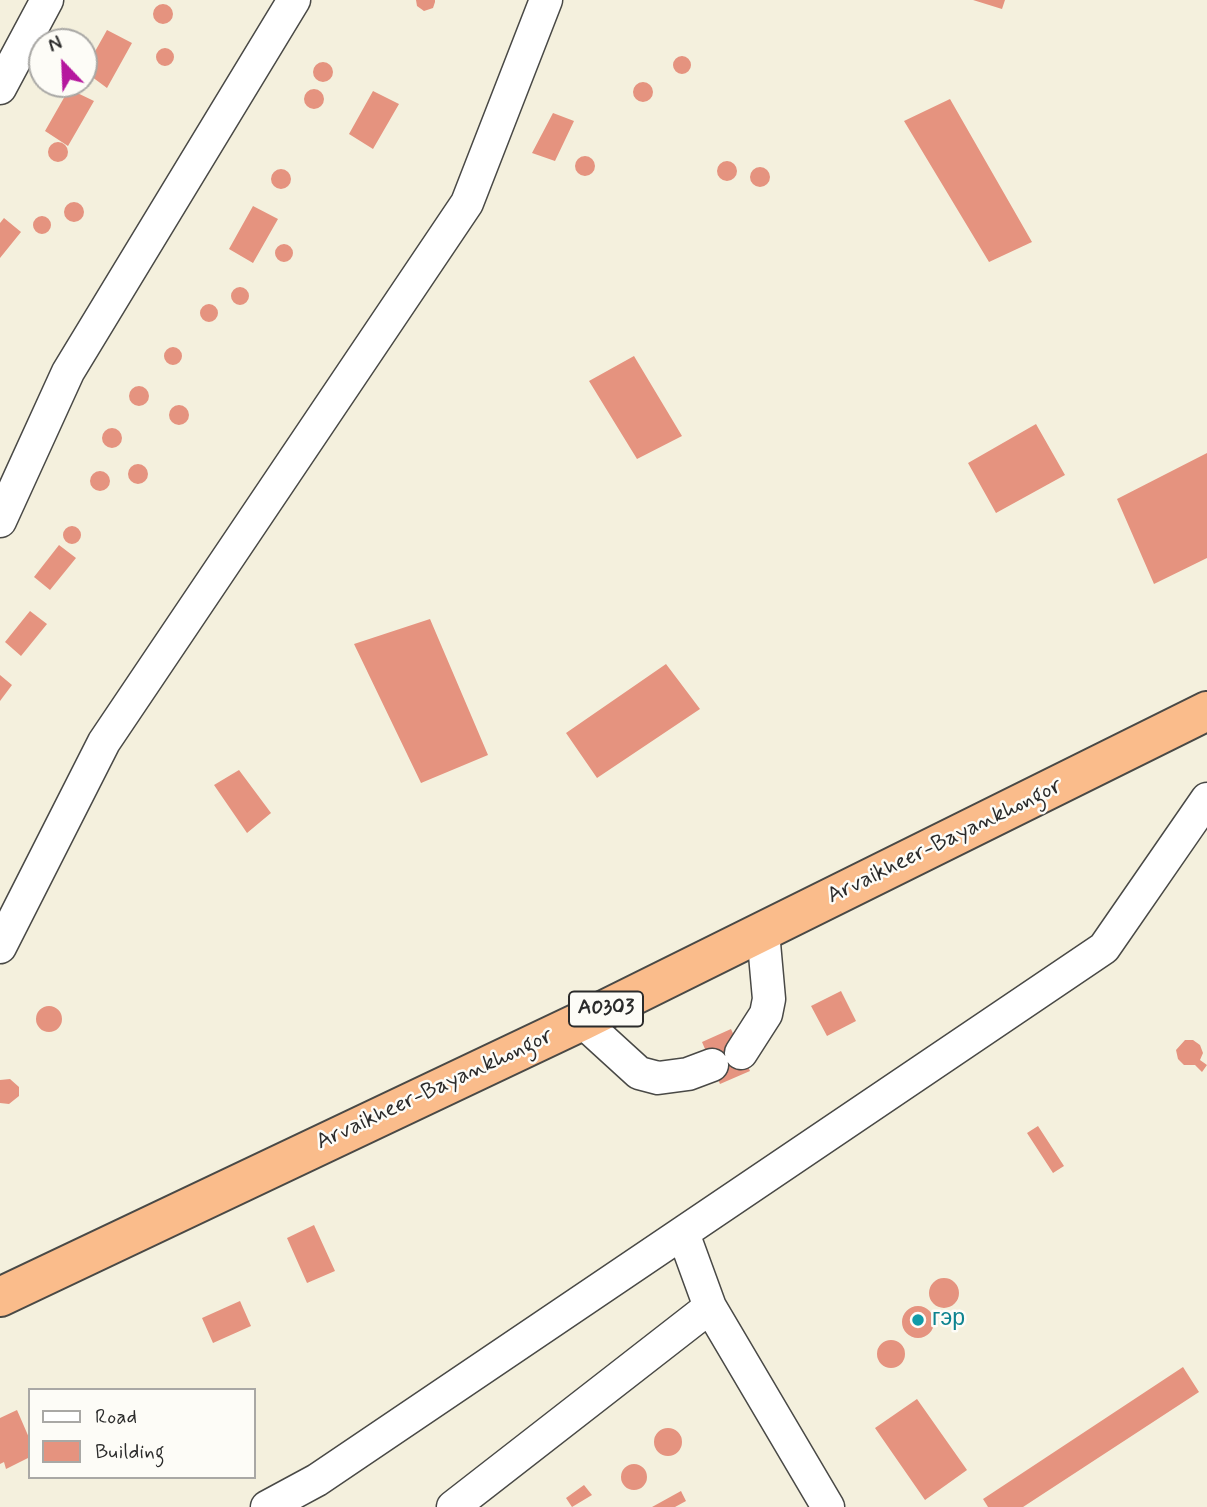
<!DOCTYPE html>
<html>
<head>
<meta charset="utf-8">
<style>
  body { margin:0 }
  #map { position:relative; width:1207px; height:1507px; overflow:hidden; background:#f4f0dd; font-family:Mynerve,sans-serif }
  canvas { display:block }
  .legend { position:absolute; left:28px; top:1388px; width:228px; height:91px; box-sizing:border-box; background:#fdfcf7; border:2px solid #a9a8a5; margin:0; padding:9px 12px; list-style:none; font-size:21px; color:#2b2b2b }
  .legend li { display:flex; align-items:center; gap:14px; height:35px }
  .legend b { width:35px; border:2px solid #a9a8a5 }
  .north { position:absolute; left:28px; top:28px; width:70px; height:70px; box-sizing:border-box; background:#fdfcf7; border:2px solid #a9a8a5; border-radius:50%; rotate:337deg; font-size:19px; font-weight:700; line-height:28px; text-align:center; color:#2b2b2b }
  .north::after { content:''; display:block; margin:auto; width:24px; height:32px; background:#b5179e; clip-path:polygon(50% 0,100% 100%,50% 72%,0 100%) }
</style>
</head>
<body>
<div id="map">
<canvas width="1207" height="1507"></canvas>
<ul class="legend">
<li><b style="height:9px;background:#fff"></b>Road</li>
<li><b style="height:19px;background:#e5937f"></b>Building</li>
</ul>
<div class="north">N</div>
</div>
<script>
const ctx = document.querySelector('canvas').getContext('2d');
ctx.lineJoin = 'round';
function paint(path, color) {
  ctx.fillStyle = color;
  ctx.fill(path, 'evenodd');
}
function poly(rows) {
  const path = new Path2D();
  for (const r of rows) {
    if (r.length === 3) {
      path.moveTo(r[0] + r[2], r[1]);
      path.arc(r[0], r[1], r[2], 0, 2 * Math.PI);
      continue;
    }
    path.moveTo(r[0], r[1]);
    for (let i = 2; i < r.length; i += 2) path.lineTo(r[i], r[i + 1]);
  }
  return path;
}
function strokePath(path, color, width, dash) {
  ctx.strokeStyle = color;
  ctx.lineWidth = width;
  ctx.lineCap = dash ? 'butt' : 'round';
  ctx.setLineDash(dash || []);
  ctx.stroke(path);
}
function drawText(font, color, halo, rows, align = 'center') {
  ctx.font = font + ' Mynerve,sans-serif';
  ctx.lineWidth = 5;
  ctx.setLineDash([]);
  ctx.textBaseline = 'middle';
  ctx.strokeStyle = halo;
  ctx.fillStyle = color;
  for (const [text, x, y, turn = 0] of rows) {
    ctx.save();
    ctx.translate(x, y);
    ctx.rotate((+turn || 0) * Math.PI / 180);
    ctx.textAlign = isNaN(turn) ? turn : align;
    if (halo) ctx.strokeText(text, 0, 0);
    ctx.fillText(text, 0, 0);
    ctx.restore();
  }
}
const building = poly([
  [416,0,435,0,435,2,433,8,424,11,417,6],
  [973,0,1005,0,1002,9],
  [163,14,10],
  [107,30,132,43,107,88,84,71],
  [165,57,9],
  [682,65,9],
  [323,72,10],
  [643,92,10],
  [69,89,94,101,68,146,45,131],
  [314,99,10],
  [373,91,399,104,373,149,349,134],
  [950,99,1032,242,989,262,904,121],
  [553,113,574,121,555,161,532,153],
  [58,152,10],
  [585,166,10],
  [727,171,10],
  [760,177,10],
  [281,179,10],
  [74,212,10],
  [253,206,278,219,253,263,229,249],
  [42,225,9],
  [4,218,21,232,0,258,0,223],
  [284,253,9],
  [240,296,9],
  [209,313,9],
  [173,356,9],
  [634,356,682,436,637,459,589,381],
  [139,396,10],
  [179,415,10],
  [1036,424,1065,475,996,513,968,463],
  [112,438,10],
  [1207,453,1207,558,1154,584,1117,499],
  [138,474,10],
  [100,481,10],
  [72,535,9],
  [59,545,76,558,50,590,34,577],
  [30,611,47,624,21,656,5,642],
  [430,619,488,755,421,783,354,644],
  [666,664,700,709,597,778,566,733],
  [0,675,12,685,0,701],
  [239,770,271,813,247,833,214,785],
  [841,991,856,1021,827,1036,811,1006],
  [49,1019,13],
  [731,1029,750,1071,720,1084,702,1042],
  [1185,1040,1193,1040,1200,1045,1203,1053,1200,1060,1207,1065,1202,1072,1195,1065,1184,1065,1178,1059,1176,1050],
  [10,1079,19,1087,19,1096,9,1104,0,1103,0,1080],
  [1038,1126,1064,1166,1053,1173,1027,1133],
  [314,1225,335,1271,307,1283,287,1238],
  [944,1293,15],
  [240,1301,251,1326,213,1343,202,1318],
  [918,1322,16],
  [891,1354,14],
  [1183,1367,1199,1392,1023,1507,988,1507,983,1499],
  [917,1399,967,1470,925,1500,875,1428],
  [17,1410,30,1440,30,1457,6,1469,4,1462,0,1464,0,1418],
  [668,1442,14],
  [634,1477,13],
  [584,1485,592,1495,572,1507,566,1498],
  [681,1491,686,1501,675,1507,652,1507]
]);
const minor = poly([
  [0,88,47,0],
  [0,521,68,372,294,0],
  [0,947,104,742,467,203,546,0],
  [582,1021,639,1073,658,1078,688,1074,712,1065],
  [741,1053,766,1014,769,999,763,932],
  [683,1233,710,1307,828,1507],
  [267,1507,317,1480,1104,948,1207,799],
  [453,1507,710,1307]
]);
const highway = poly([
  [0,1297,582,1021,1207,711]
]);
const markers = [
  [918,1320,7,"#0f9aa8"]
];
const shields = [
  [606,1009,74]
];
const shieldNames = [
  ["A0303",606,1009]
];
const streetNames = [
  ["Arvaikheer-Bayankhongor",945,842,-26],
  ["Arvaikheer-Bayankhongor",435,1090,-25]
];
const cultureNames = [
  ["гэр",932,1320]
];
paint(building, '#e5937f');
strokePath(minor, '#494946', 35);
strokePath(highway, '#494946', 42);
strokePath(minor, '#fff', 32);
strokePath(highway, '#fabc8b', 38);
for (const [x, y, r, color] of markers) {
  const dot = new Path2D();
  dot.arc(x, y, r, 0, 2 * Math.PI);
  ctx.fillStyle = color;
  ctx.fill(dot);
  strokePath(dot, '#fdfcf7', 2.5);
}
for (const [x, y, w] of shields) {
  const box = new Path2D();
  box.roundRect(x - w / 2, y - 17.5, w, 35, 5);
  ctx.fillStyle = '#fdfcf7';
  ctx.fill(box);
  strokePath(box, '#2b2b2b', 2);
}
drawText('bold 21px', '#2b2b2b', null, shieldNames);
drawText('23px', '#2b2b2b', '#fdfcf7', streetNames);
drawText('23px', '#0d838f', '#fdfcf7', cultureNames, 'left');
</script>
</body>
</html>
